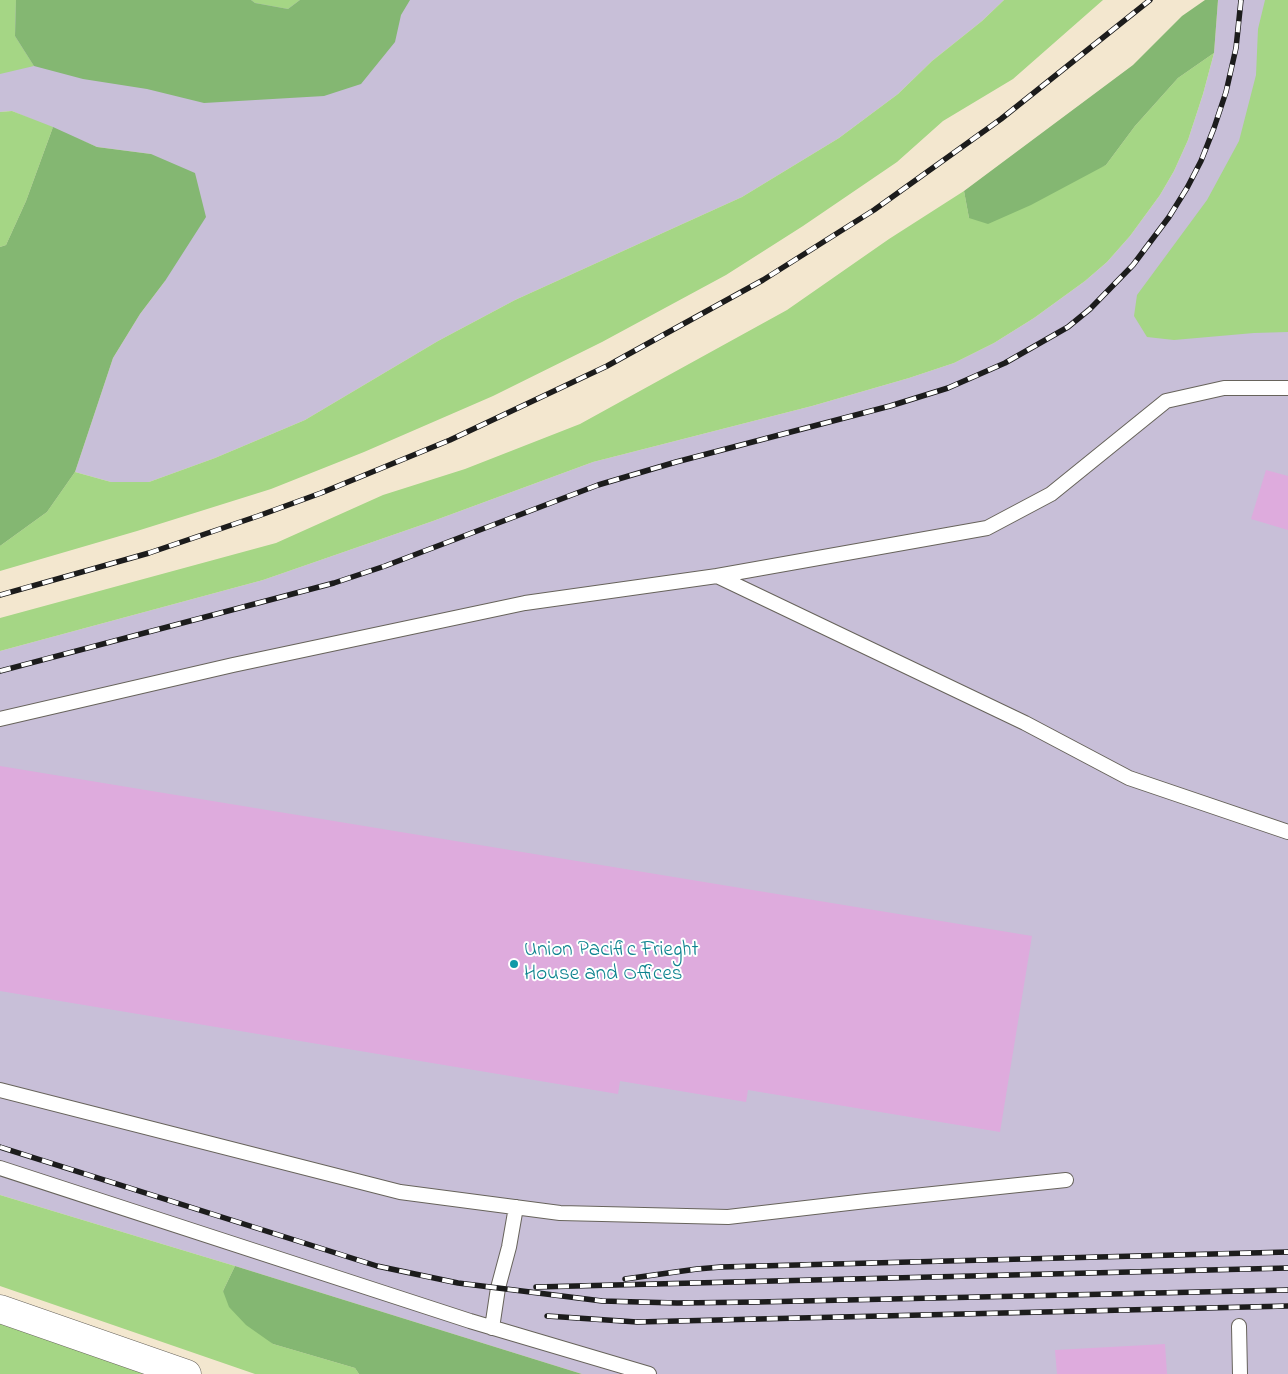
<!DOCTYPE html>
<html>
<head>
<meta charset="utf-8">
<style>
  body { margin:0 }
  canvas { display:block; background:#f3e7cf }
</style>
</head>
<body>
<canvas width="1288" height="1374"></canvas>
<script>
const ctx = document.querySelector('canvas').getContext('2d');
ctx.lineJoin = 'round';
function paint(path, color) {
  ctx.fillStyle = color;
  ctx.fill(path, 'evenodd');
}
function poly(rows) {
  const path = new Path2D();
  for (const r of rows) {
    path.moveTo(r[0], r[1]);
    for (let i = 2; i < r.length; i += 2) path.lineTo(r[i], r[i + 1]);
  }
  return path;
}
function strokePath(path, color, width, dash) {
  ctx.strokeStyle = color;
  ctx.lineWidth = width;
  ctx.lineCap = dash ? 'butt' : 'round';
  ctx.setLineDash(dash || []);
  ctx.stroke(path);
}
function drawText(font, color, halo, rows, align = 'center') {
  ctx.font = font + ' "Indie Flower",sans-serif';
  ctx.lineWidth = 4;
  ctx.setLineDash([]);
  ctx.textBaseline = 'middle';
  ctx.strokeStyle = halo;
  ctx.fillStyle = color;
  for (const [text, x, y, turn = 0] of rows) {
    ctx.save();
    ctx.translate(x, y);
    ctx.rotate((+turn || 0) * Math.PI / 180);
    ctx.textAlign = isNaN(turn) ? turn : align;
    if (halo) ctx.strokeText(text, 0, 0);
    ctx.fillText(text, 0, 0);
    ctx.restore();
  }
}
const industrial = poly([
  [0,0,1004,0,982,21,932,61,898,94,839,138,742,197,515,300,438,341,305,420,215,458,149,482,111,482,75,472,113,358,140,314,165,281,151,154,97,147,12,111,0,112],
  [1218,0,1288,0,1288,1374,582,1374,235,1266,0,1195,0,651,263,580,433,521,593,462,812,406,909,378,954,363,994,343,1034,318,1085,281,1107,262,1130,236,1160,195,1174,171,1188,140,1203,94,1214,53]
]);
const green = poly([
  [0,0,16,0,15,36,34,66,0,74],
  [251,0,300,0,288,9,255,3],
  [1004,0,1103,0,1013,79,943,121,897,162,803,226,726,275,602,342,493,396,364,452,271,489,137,531,0,571,0,546,47,512,75,472,111,482,149,482,215,458,305,420,438,341,515,300,742,197,839,138,898,94,932,61,982,21],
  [1265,0,1288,0,1288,332,1254,333,1174,340,1147,337,1134,316,1137,295,1207,200,1239,141,1256,75,1258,29],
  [1214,53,1203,94,1188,140,1174,171,1160,195,1130,236,1107,262,1085,281,1034,318,994,343,954,363,909,378,812,406,593,462,433,521,263,580,0,651,0,618,276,543,383,495,465,469,580,424,787,310,889,239,964,191,969,218,1106,165,1135,126,1178,78],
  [12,111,53,127,26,201,6,245,0,247,0,112],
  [0,1195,235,1266,223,1291,273,1344,355,1368,359,1374,255,1374,0,1286],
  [0,1321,151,1374,0,1374]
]);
const forest = poly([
  [16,0,251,0,255,3,288,9,300,0,410,0,401,15,395,42,361,84,324,96,204,103,147,89,83,79,34,66,15,36],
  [1205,0,1218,0,1214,53,1178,78,1135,126,1106,165,1031,205,988,224,969,218,964,191,1133,65,1182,16],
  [53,127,97,147,151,154,195,173,206,217,165,281,140,314,113,358,75,472,47,512,0,546,0,247,6,245,26,201],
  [235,1266,582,1374,359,1374,355,1368,273,1344,246,1325,229,1307,223,1291]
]);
const building = poly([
  [1266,470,1288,476,1288,530,1251,519],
  [0,766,1032,936,1000,1132,748,1090,746,1102,620,1081,618,1094,0,991],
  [1165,1344,1167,1374,1057,1374,1055,1350]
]);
const lane = poly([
  [1288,388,1224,388,1166,401,1051,494,987,528,717,576,1025,723,1129,778,1288,832],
  [0,719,233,665,525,603,717,576],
  [0,1090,400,1192,560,1213,728,1217,866,1201,1066,1180],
  [0,1168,470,1321,649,1374],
  [1239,1326,1240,1374],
  [492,1328,498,1288,509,1247,516,1207]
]);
const highway = poly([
  [0,1309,187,1374]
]);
const rail = poly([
  [0,595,149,553,258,516,321,493,450,440,607,366,763,280,874,210,1001,119,1150,0],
  [0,671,334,583,385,566,598,485,676,462,890,406,948,388,1005,363,1068,327,1090,309,1133,265,1169,217,1187,188,1201,161,1214,128,1226,92,1236,48,1241,0],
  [0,1147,377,1266,458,1283,602,1301,677,1303,758,1302,1288,1290],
  [625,1279,697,1269,721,1267,1288,1252],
  [536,1287,1288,1268],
  [547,1316,637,1322,1288,1306]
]);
const markers = [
  [514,964,5,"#0f9aa8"]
];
const cultureNames = [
  ["Union Pacific Frieght",524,952],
  ["House and Offices",524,976]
];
paint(industrial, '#c8bfd8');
paint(green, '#a5d685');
paint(forest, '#84b772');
paint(building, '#deabdd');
strokePath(lane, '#67635b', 16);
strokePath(highway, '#67635b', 29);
strokePath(lane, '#fff', 14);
strokePath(highway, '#fff', 28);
strokePath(rail, '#1c1c1c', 5.5);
strokePath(rail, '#fff', 4, [11]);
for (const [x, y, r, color] of markers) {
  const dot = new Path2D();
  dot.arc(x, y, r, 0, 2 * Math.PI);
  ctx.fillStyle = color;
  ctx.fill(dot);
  strokePath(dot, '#fff', 2);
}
drawText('21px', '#0d838f', '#fff', cultureNames, 'left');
</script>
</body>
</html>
